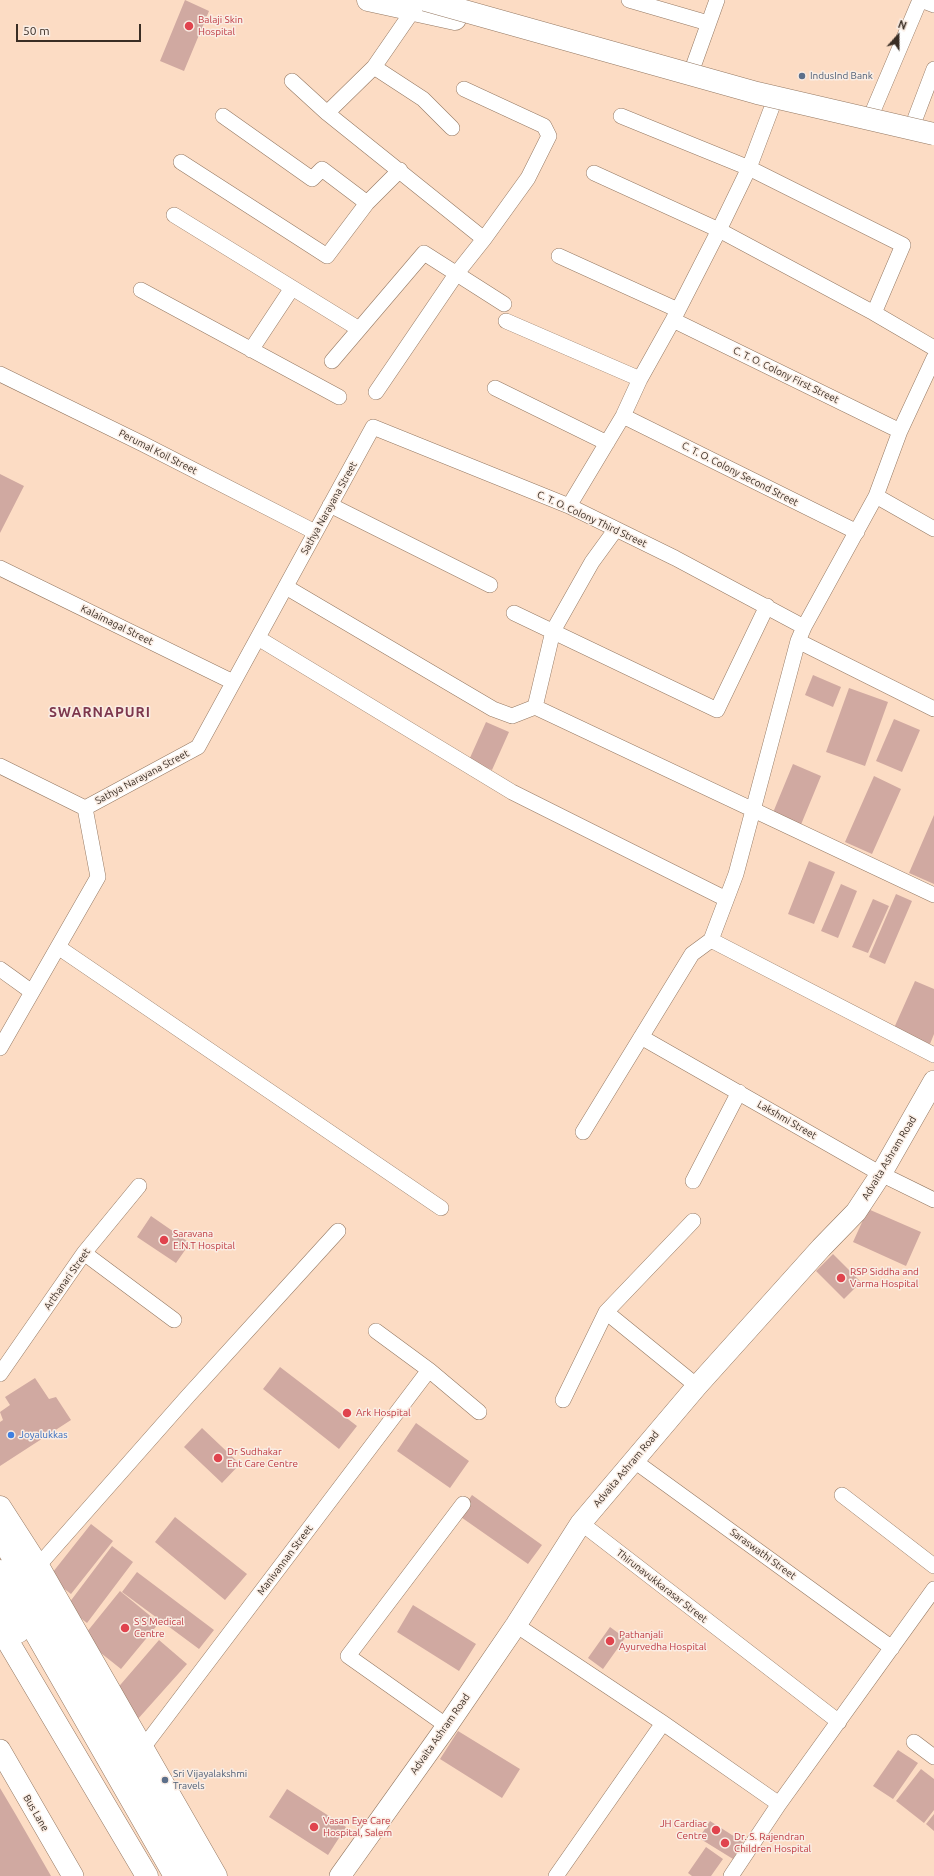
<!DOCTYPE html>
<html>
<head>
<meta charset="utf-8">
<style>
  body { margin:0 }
  #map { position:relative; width:934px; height:1876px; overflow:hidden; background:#fcdcc4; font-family:Ubuntu,sans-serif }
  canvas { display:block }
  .north { position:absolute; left:878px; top:16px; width:40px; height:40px; -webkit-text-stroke:3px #faede4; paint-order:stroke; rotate:21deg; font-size:11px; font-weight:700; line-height:16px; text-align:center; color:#392d24 }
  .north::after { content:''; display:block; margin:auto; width:14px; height:18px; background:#392d24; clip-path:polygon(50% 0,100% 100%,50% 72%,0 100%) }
  .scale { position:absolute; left:16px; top:24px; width:125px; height:18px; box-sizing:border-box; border:2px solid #392d24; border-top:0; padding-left:5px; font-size:12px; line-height:14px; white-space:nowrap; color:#392d24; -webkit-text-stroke:3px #faede4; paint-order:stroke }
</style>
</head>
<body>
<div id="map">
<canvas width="934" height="1876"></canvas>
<div class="north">N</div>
<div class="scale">50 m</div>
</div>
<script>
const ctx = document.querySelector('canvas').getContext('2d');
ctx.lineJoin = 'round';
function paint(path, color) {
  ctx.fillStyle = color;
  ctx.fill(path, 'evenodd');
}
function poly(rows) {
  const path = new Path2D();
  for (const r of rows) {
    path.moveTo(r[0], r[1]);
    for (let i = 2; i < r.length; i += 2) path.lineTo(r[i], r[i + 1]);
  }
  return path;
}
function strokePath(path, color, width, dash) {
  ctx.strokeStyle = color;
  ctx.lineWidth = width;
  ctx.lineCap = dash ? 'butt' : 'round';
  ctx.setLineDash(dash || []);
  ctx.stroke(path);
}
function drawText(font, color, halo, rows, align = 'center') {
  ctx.font = font + ' Ubuntu,sans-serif';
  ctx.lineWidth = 3;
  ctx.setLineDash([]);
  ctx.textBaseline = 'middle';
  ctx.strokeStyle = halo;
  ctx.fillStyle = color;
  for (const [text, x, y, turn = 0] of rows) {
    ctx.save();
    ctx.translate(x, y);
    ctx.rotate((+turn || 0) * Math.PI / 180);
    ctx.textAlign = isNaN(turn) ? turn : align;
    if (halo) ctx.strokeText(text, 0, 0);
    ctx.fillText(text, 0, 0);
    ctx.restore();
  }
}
const building = poly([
  [185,0,209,11,184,71,160,61],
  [0,474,24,486,0,533],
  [813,675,841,687,833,707,805,695],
  [849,688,888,702,865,766,826,752],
  [894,719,920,730,902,772,876,761],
  [486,722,509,732,492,770,469,760],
  [793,764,821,776,800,827,772,815],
  [874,776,901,789,872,854,845,842],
  [934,815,934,884,909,873],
  [809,861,835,872,814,924,788,914],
  [841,884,857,891,838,938,821,931],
  [896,894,912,901,885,964,869,957],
  [873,899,889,906,868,953,852,947],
  [915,981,934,989,934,1034,930,1044,894,1028],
  [868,1209,921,1232,906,1266,853,1242],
  [151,1216,190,1243,176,1263,137,1237],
  [833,1254,861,1282,844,1299,816,1271],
  [280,1367,357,1426,339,1449,263,1389],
  [35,1378,49,1399,56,1397,71,1420,0,1466,0,1422,3,1420,0,1412,10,1405,5,1397],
  [416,1423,469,1461,450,1488,397,1451],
  [202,1428,240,1464,222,1483,184,1447],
  [472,1495,542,1545,528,1564,458,1515],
  [175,1517,247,1574,225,1600,155,1542],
  [91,1524,113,1541,71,1594,49,1577],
  [112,1546,133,1562,87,1623,66,1607],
  [137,1572,214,1630,199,1649,122,1592],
  [120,1591,159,1623,121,1669,82,1638],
  [413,1605,476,1644,459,1671,397,1632],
  [610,1627,625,1638,603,1669,588,1658],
  [159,1640,187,1664,137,1720,115,1691],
  [458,1731,520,1769,502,1798,440,1759],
  [898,1750,918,1763,893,1799,873,1786],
  [921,1769,934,1779,934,1810,924,1823,896,1801],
  [0,1788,16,1815,51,1876,0,1876],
  [287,1789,346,1827,328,1855,269,1817],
  [934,1814,934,1831,926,1824],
  [710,1821,743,1842,733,1859,699,1838],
  [706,1847,723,1859,711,1876,692,1876,688,1873]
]);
const street = poly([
  [629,0,708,23],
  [921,0,934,5],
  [374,67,423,99,452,128],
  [693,67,717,0],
  [292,81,327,113,484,239,457,273,376,392],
  [464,89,544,126,549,136,528,178,484,239],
  [873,111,920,0],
  [327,113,374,67,414,9],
  [223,116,312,179,322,169,367,203,400,170],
  [621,116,749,168,903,245,874,313],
  [915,119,934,69],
  [181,162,327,256,367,203],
  [594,173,719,230,874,313,934,348],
  [174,215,359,329],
  [559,256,678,310],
  [141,290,339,397],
  [673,320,900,431],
  [506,321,640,379],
  [251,350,292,288],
  [332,361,424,253,504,304],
  [0,374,143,444,315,532],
  [495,388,607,443],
  [623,416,857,532],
  [876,496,934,529],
  [330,505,490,585],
  [569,506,623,416,640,379,673,320,719,230,749,168,772,107],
  [0,568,233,682],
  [286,587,493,709,512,716,535,707,553,631,592,562,616,529],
  [514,613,717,710,767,606],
  [258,638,512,792,726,899],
  [798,641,934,709],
  [535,707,934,895],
  [0,766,85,808],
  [711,940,934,1055],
  [58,947,441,1208],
  [0,969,32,992],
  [641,1037,881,1174,934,1200],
  [0,1048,98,877,85,808,198,747,373,427,569,506,675,558,804,627],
  [583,1132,692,954,711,940,736,874,798,641,804,627,876,496,900,431,934,358],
  [693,1181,739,1092],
  [84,1253,174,1320],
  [606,1312,697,1386],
  [376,1331,429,1370,479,1412],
  [0,1374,84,1253,139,1186],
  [563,1400,606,1312,693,1221],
  [633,1460,892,1648],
  [842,1495,934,1566],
  [581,1523,839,1722],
  [38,1566,188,1396,338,1231],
  [516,1625,663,1723,779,1804],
  [447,1726,348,1656,463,1504],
  [914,1742,934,1757],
  [142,1749,429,1370],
  [556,1876,663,1723],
  [731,1876,779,1804,934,1589]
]);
const secondary = poly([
  [0,1750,73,1876],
  [340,1876,447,1726,516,1625,581,1523,697,1386,821,1248,856,1212,881,1174,934,1081]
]);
const primary = poly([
  [368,0,455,19],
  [0,1507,38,1566,216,1876],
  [0,1535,195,1876],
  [0,1571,175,1876],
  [0,1602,18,1632],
  [0,1628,147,1876]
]);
const primaryBridge = poly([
  [425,0,757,93,934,134]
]);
const markers = [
  [189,26,5,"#e0444e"],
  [802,76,4,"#5c6f8a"],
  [164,1240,5,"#e0444e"],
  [841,1278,5,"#e0444e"],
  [347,1413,5,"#e0444e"],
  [11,1435,4,"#3f7fe0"],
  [218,1458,5,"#e0444e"],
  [125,1628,5,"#e0444e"],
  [610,1641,5,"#e0444e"],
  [165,1780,4,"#5c6f8a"],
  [314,1827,5,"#e0444e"],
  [716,1830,5,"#e0444e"],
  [725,1843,5,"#e0444e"]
];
const healthNames = [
  ["Balaji Skin",198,20],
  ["Hospital",198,32],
  ["Saravana",173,1234],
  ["E.N.T Hospital",173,1246],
  ["RSP Siddha and",850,1272],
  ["Varma Hospital",850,1284],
  ["Ark Hospital",356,1413],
  ["Dr Sudhakar",227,1452],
  ["Ent Care Centre",227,1464],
  ["S S Medical",134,1622],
  ["Centre",134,1634],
  ["Pathanjali",619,1635],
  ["Ayurvedha Hospital",619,1647],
  ["Vasan Eye Care",323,1821],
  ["Hospital, Salem",323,1833],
  ["JH Cardiac",707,1824,"right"],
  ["Centre",707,1836,"right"],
  ["Dr. S. Rajendran",734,1837],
  ["Children Hospital",734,1849]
];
const serviceNames = [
  ["IndusInd Bank",810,76],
  ["Sri Vijayalakshmi",173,1774],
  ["Travels",173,1786]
];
const streetNames = [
  ["C. T. O. Colony First Street",786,375,26],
  ["Perumal Koil Street",158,452,27],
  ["C. T. O. Colony Second Street",740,474,27],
  ["Sathya Narayana Street",329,508,-61],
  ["C. T. O. Colony Third Street",592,519,25],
  ["Kalaimagal Street",117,625,26],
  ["Sathya Narayana Street",142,777,-28],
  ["Lakshmi Street",787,1120,30],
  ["Advaita Ashram Road",889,1158,-59],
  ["Arthanari Street",67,1279,-55],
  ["Advaita Ashram Road",626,1469,-50],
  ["Saraswathi Street",763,1554,36],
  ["Manivannan Street",285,1560,-53],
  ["Thirunavukkarasar Street",662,1586,38],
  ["Advaita Ashram Road",440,1734,-55],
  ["Bus Lane",36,1813,60]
];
const shopNames = [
  ["Joyalukkas",19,1435]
];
const districtNames = [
  ["SWARNAPURI",100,712]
];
paint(building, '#d0a9a1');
strokePath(street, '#947862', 16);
strokePath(secondary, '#947862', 22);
strokePath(primary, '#947862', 23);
strokePath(street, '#fff', 15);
strokePath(secondary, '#fff', 21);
strokePath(primary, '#fff', 22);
strokePath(primaryBridge, '#947862', 23, []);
strokePath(primaryBridge, '#fff', 22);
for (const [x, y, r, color] of markers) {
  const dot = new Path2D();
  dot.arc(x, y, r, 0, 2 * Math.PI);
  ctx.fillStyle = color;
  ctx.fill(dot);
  strokePath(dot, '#faede4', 1.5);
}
drawText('10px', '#be3a42', '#faede4', healthNames, 'left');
drawText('10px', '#4e5e75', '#faede4', serviceNames, 'left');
drawText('10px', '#392d24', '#faede4', streetNames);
drawText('10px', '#366cbe', '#faede4', shopNames, 'left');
ctx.letterSpacing = '1px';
drawText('bold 14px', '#7d374d', '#faede4', districtNames);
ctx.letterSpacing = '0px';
</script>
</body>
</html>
